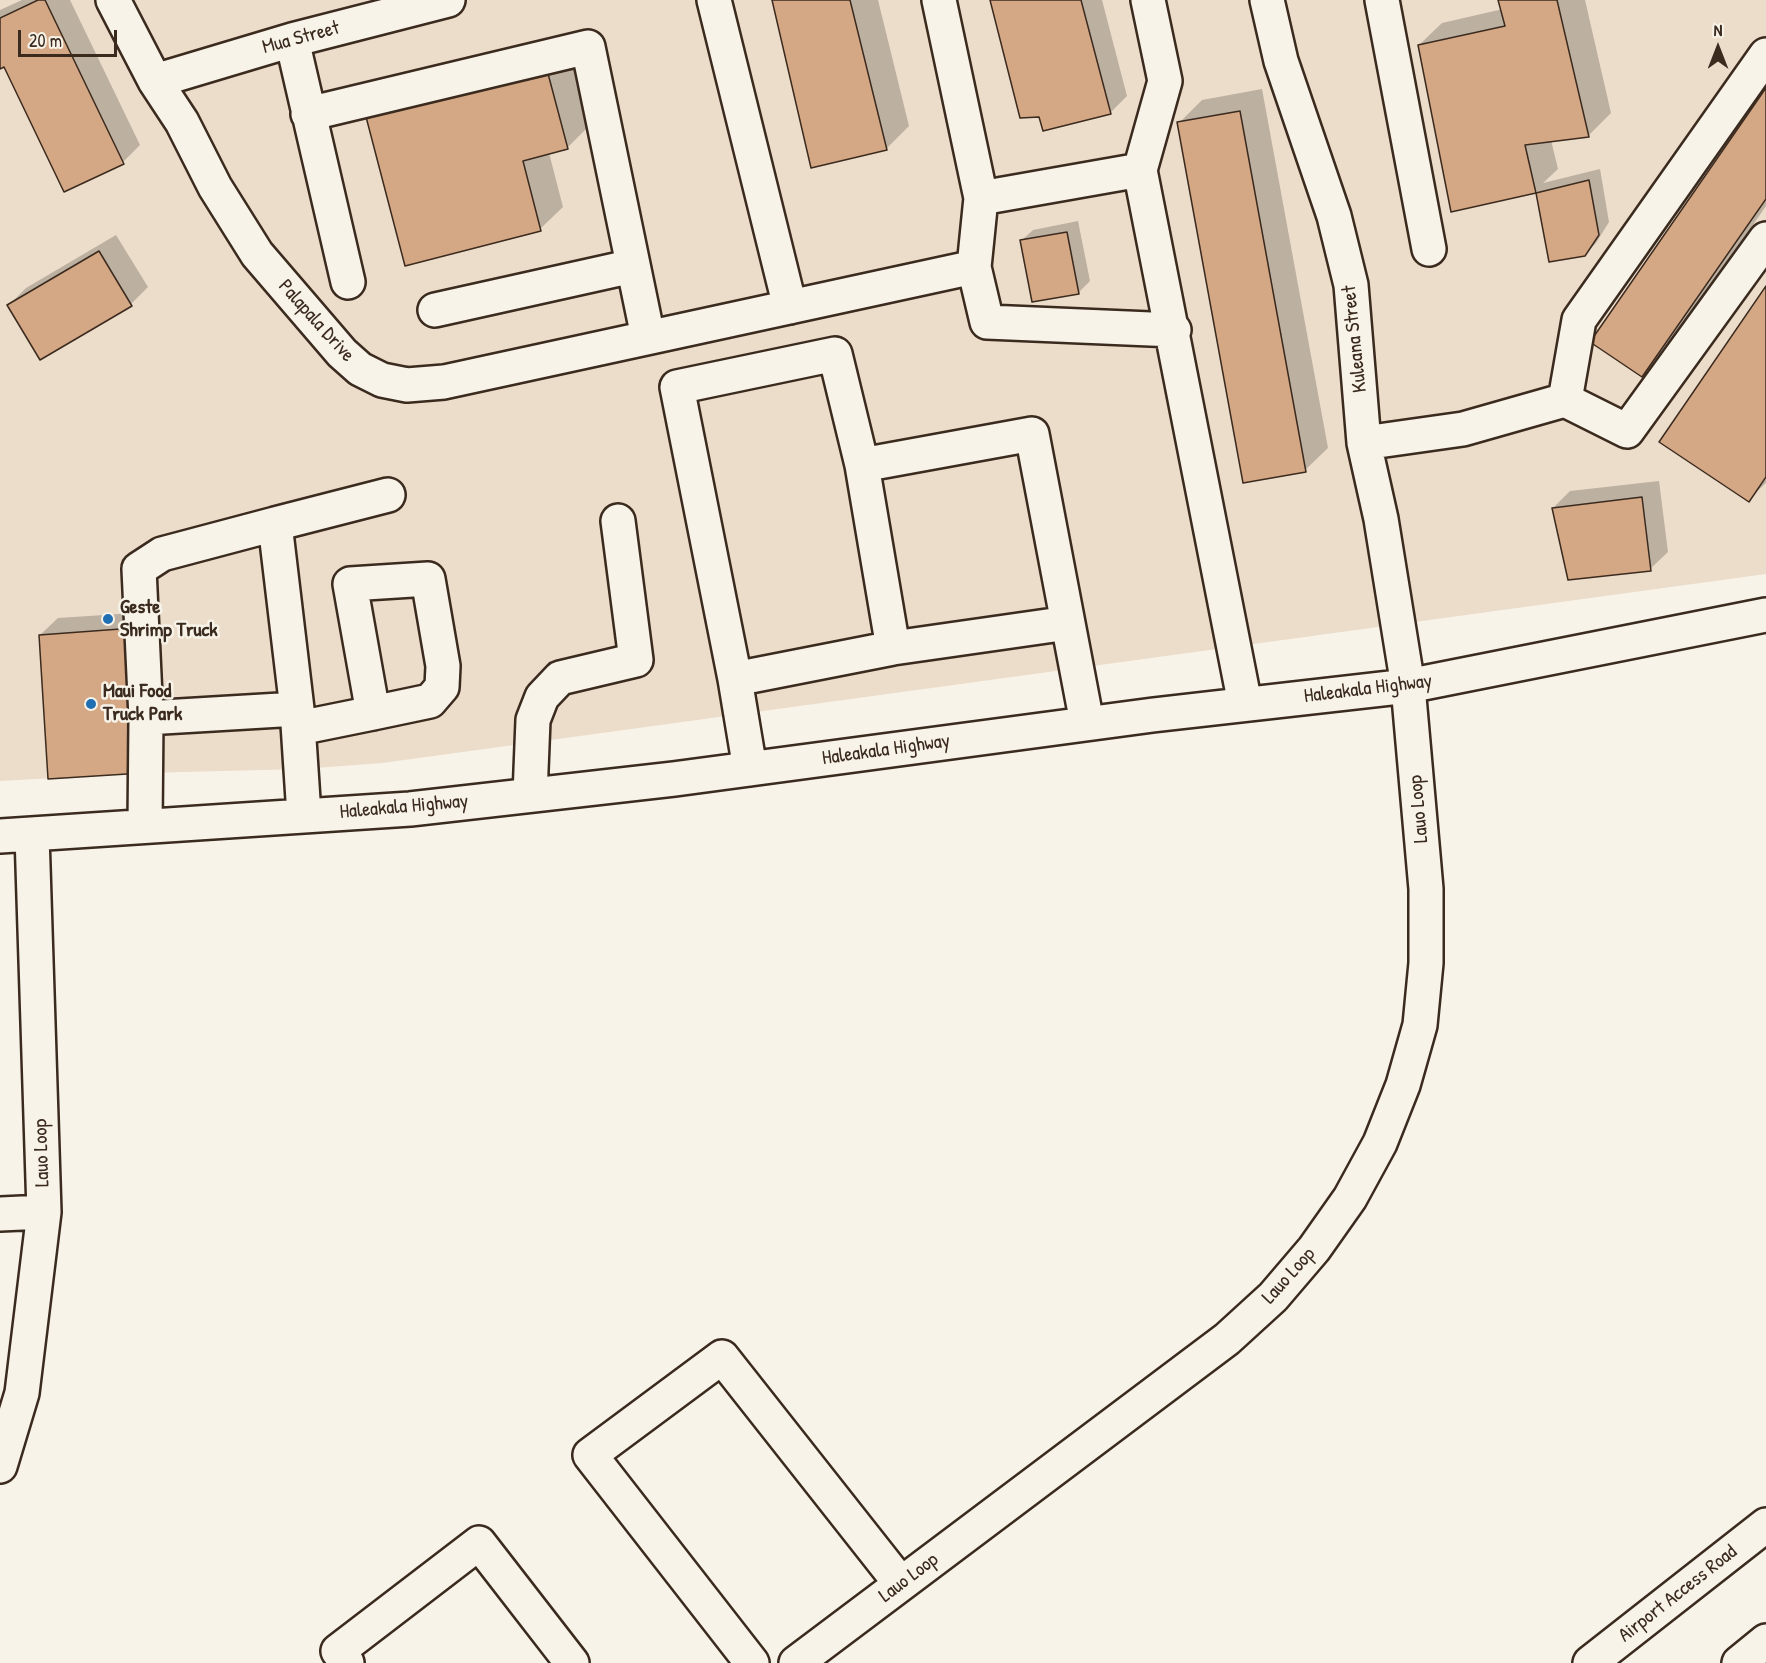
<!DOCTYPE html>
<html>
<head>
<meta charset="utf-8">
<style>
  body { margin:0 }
  #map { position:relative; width:1766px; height:1663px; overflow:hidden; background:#f7f3e8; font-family:"Patrick Hand",sans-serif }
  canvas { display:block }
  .north { position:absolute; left:1688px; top:18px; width:60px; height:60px; -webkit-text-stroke:4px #f7f3e8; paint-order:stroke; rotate:0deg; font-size:16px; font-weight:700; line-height:24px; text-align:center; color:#3b2a1e }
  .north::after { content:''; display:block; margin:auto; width:21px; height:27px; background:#3b2a1e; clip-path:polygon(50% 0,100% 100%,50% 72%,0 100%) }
  .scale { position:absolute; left:18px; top:30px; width:99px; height:27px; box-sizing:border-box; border:3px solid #3b2a1e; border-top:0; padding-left:8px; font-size:18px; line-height:21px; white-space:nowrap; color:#3b2a1e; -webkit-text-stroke:4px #f7f3e8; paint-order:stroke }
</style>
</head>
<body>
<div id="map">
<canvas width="1766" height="1663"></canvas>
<div class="north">N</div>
<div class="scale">20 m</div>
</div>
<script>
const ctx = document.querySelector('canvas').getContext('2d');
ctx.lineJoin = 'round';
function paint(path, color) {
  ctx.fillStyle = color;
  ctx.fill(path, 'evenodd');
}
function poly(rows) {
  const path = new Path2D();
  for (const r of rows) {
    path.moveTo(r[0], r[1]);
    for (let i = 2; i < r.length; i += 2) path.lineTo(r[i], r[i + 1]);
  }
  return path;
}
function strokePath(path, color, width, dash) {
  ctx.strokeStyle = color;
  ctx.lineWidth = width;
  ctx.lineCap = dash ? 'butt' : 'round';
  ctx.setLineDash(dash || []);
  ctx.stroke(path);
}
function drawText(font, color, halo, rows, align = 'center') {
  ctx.font = font + ' "Patrick Hand",sans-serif';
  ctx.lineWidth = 5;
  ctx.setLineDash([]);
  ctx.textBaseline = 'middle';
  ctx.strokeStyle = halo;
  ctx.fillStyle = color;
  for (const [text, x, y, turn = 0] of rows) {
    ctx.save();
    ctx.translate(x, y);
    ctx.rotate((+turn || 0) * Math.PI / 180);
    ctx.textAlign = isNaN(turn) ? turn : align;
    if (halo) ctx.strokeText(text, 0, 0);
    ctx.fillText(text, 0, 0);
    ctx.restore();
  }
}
const built = poly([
  [0,0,1766,0,1766,574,382,763,302,769,143,773,0,781]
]);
const shadow = poly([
  [22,0,70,0,140,145,123,162,5,65,0,67,0,10],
  [774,0,878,0,909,126,886,149],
  [992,0,1102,0,1127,96,1110,113,1040,115],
  [1500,0,1585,0,1611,113,1588,136,1551,140,1558,169,1543,183,1600,169,1609,222,1596,243,1585,255,1550,261,1537,191,1452,210,1419,45,1442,23,1503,9],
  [569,44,590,125,567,148,549,153,563,207,540,229,367,113],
  [1262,89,1328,448,1305,470,1179,123,1202,100],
  [1766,91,1766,206,1664,353,1642,376],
  [1078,221,1090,281,1079,292,1033,301,1021,241,1033,230],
  [116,235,148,287,131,304,9,305,26,288],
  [1766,289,1766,483,1748,500],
  [1659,481,1668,552,1650,569,1553,508,1570,491],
  [150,612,159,754,40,635,58,618]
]);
const building = poly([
  [38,0,45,0,124,164,64,192,4,67,0,69,0,18,38,0],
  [772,0,850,0,887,150,811,168,772,0],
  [990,0,1081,0,1111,114,1043,131,1039,117,1020,118,990,0],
  [1498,0,1557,0,1589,137,1525,145,1536,193,1451,212,1418,45,1505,26,1498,0],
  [546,66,568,149,523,161,541,231,405,266,365,113,546,66],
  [1766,88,1766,199,1642,377,1590,342,1766,88],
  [1240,111,1306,472,1243,483,1177,122,1240,111],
  [1589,180,1599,235,1585,256,1549,262,1536,193,1589,180],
  [1067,232,1079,294,1032,302,1020,240,1067,232],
  [99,251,132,306,40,360,7,305,99,251],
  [1766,286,1766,477,1749,502,1659,442,1766,286],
  [1642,497,1651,571,1568,580,1552,508,1642,497],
  [134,628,143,773,48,779,39,635,134,628]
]);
const minor = poly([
  [113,0,155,81,182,122,215,187,257,254,342,353,360,369,382,380,407,385,444,382,974,267],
  [714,0,790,307],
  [939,0,981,198,974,267,987,322,1174,330],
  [1148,0,1165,81,1140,170,1245,704],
  [1382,0,1429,249],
  [292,40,348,282],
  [155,81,292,40,448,0],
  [308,114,588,47,648,337],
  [981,198,1140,170],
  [435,310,633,266],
  [1565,400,1579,320,1766,55],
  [1364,443,1463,429,1565,400,1627,431,1766,239],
  [275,524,388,495],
  [1068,623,893,648,862,465,1032,434,1087,723],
  [735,679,677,387,835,354,862,465],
  [146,718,297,709],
  [299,728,373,713,430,701,442,687,443,666,428,579,350,584,373,713],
  [750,769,735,679,893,648],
  [530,795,533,720,542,697,560,678,636,660,618,521],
  [145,826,146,718,139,569,162,554,275,524,297,709,304,815],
  [0,836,410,809,674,779,1153,715,1408,686,1766,615],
  [0,1214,44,1212],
  [0,1466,22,1393,44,1212,32,835],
  [347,1663,338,1651,479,1543,572,1663],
  [752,1663,590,1455,722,1357,901,1584],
  [796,1663,1227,1339,1273,1297,1314,1249,1350,1198,1380,1143,1403,1085,1420,1025,1426,963,1426,889,1408,686,1381,519,1364,443,1351,285,1334,216,1281,61,1267,0]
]);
const major = poly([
  [1590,1663,1766,1525],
  [1739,1663,1766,1641]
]);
const markers = [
  [108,619,6,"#1f6fb2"],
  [91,704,6,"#1f6fb2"]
];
const streetNames = [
  ["Mua Street",301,38,-15],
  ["Palapala Drive",316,321,48],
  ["Kuleana Street",1355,339,-96],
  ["Haleakala Highway",1368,689,-7],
  ["Haleakala Highway",886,750,-8],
  ["Haleakala Highway",404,807,-5],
  ["Lauo Loop",1419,809,-95],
  ["Lauo Loop",42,1153,-92],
  ["Lauo Loop",1289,1276,-48],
  ["Lauo Loop",909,1578,-37],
  ["Airport Access Road",1678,1594,-38]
];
const poiNames = [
  ["Geste",120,608],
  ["Shrimp Truck",120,631],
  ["Maui Food",103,692],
  ["Truck Park",103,715]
];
paint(built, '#ecdcca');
paint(shadow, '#0003');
paint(building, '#d4a785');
strokePath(building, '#3b2a1e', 1.5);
strokePath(minor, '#3b2a1e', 38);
strokePath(major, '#3b2a1e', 38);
strokePath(minor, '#f7f3e8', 33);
strokePath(major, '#f7f3e8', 33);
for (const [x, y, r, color] of markers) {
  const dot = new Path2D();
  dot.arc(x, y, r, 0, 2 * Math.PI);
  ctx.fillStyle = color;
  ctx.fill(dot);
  strokePath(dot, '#f7f3e8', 2);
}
drawText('20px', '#3b2a1e', '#f7f3e8', streetNames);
drawText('bold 20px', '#3b2a1e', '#f7f3e8', poiNames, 'left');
</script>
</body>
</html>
